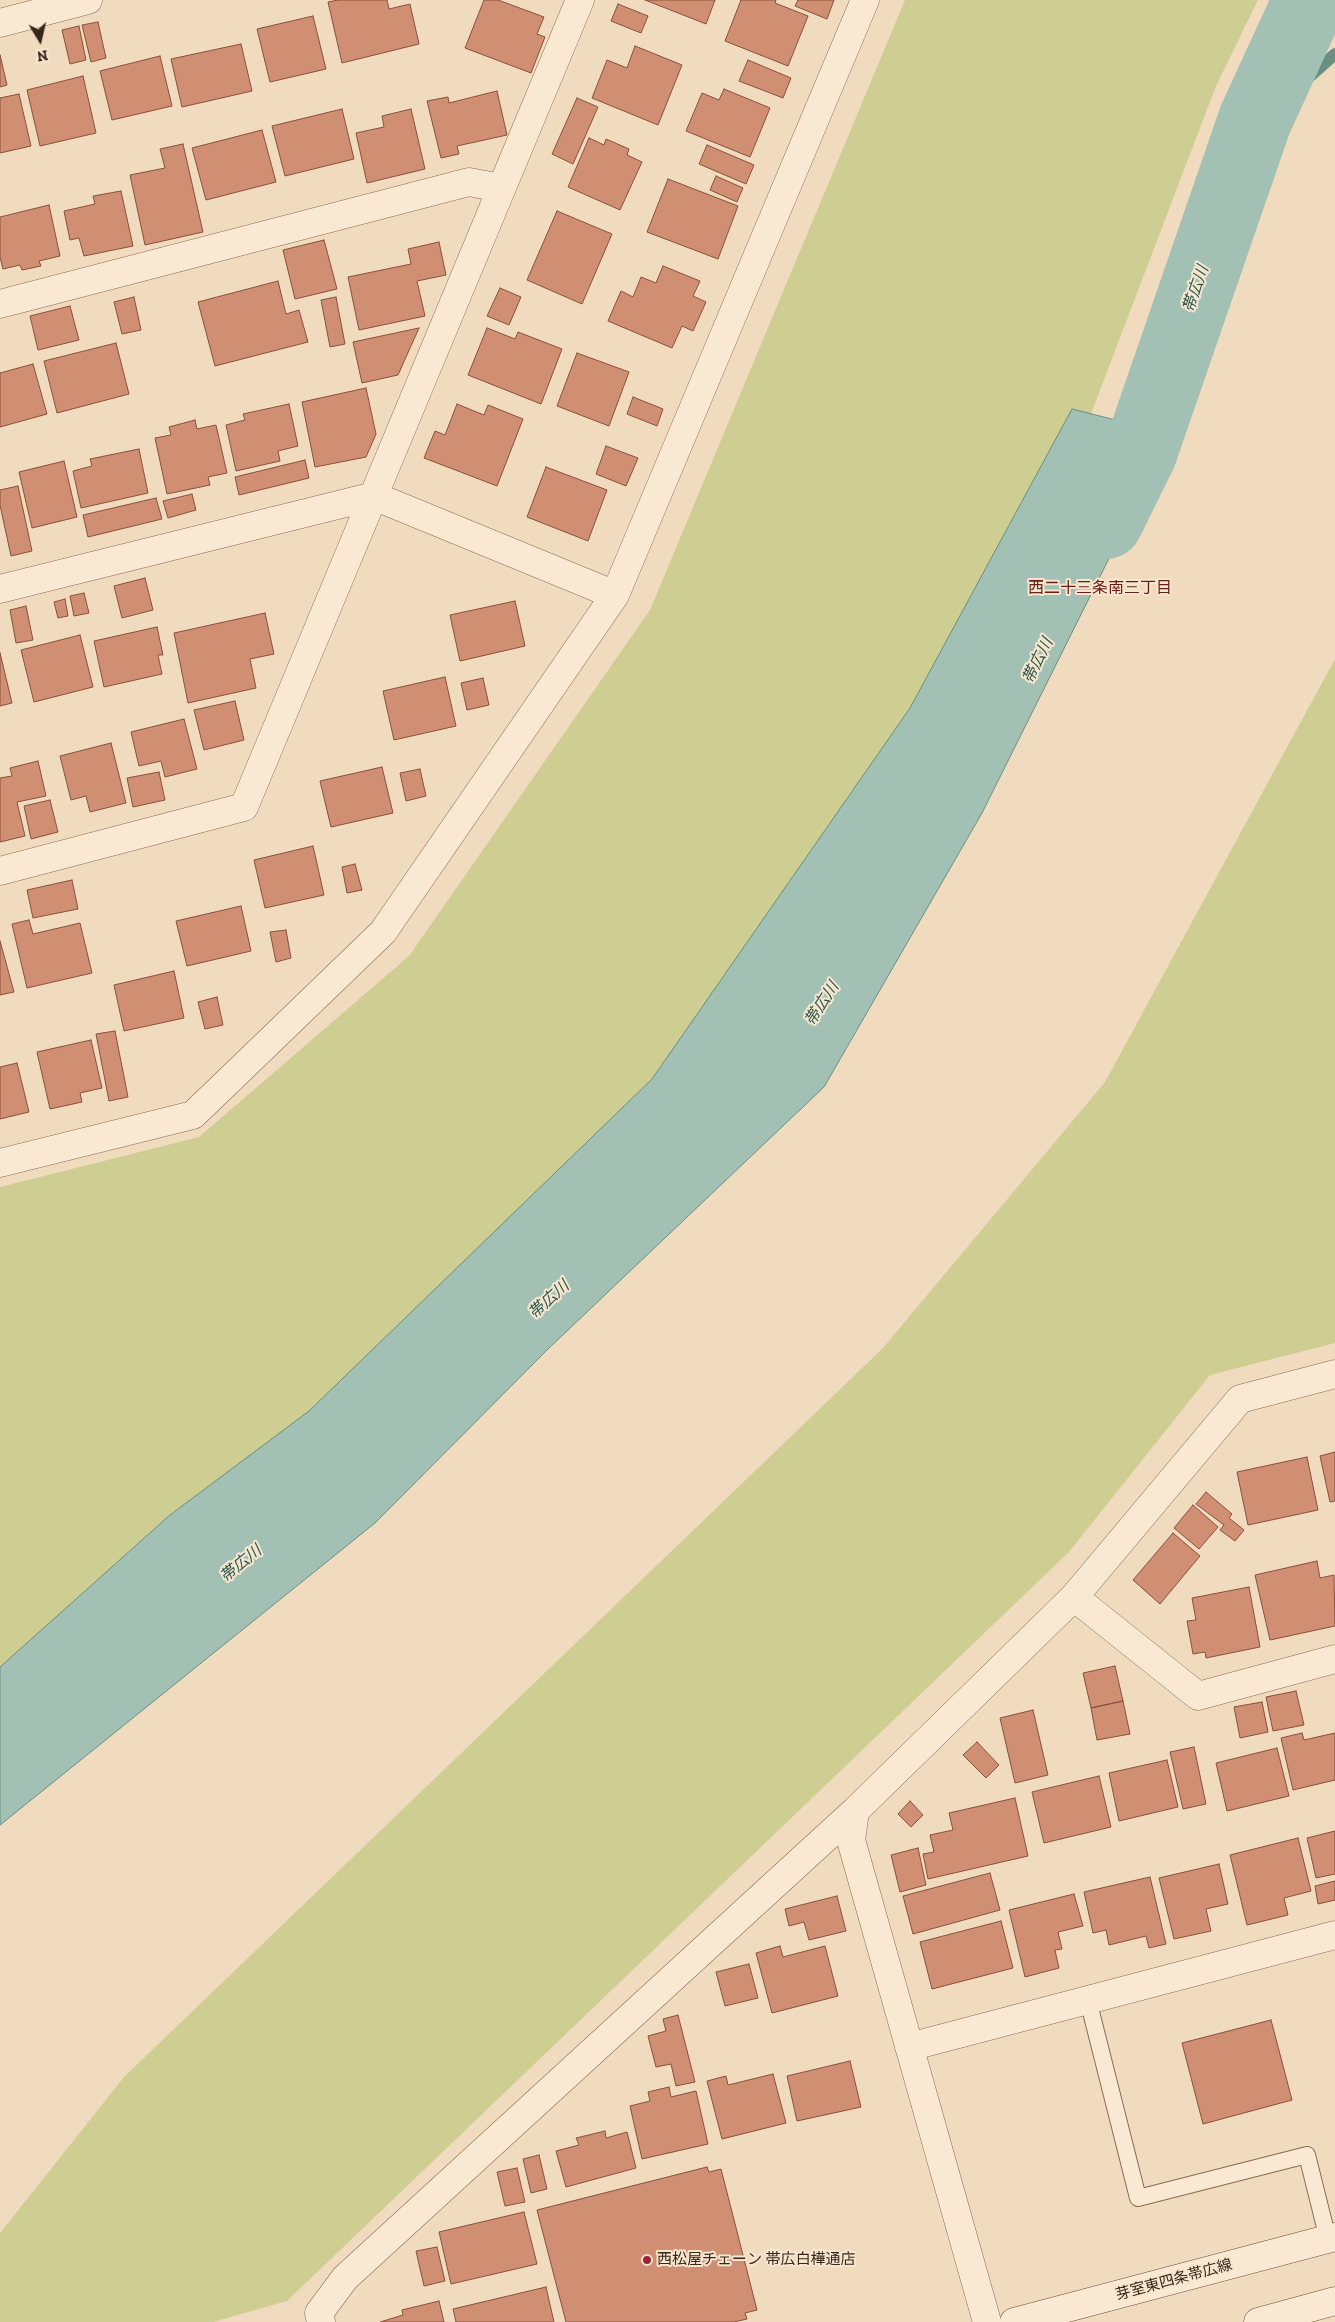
<!DOCTYPE html>
<html>
<head>
<meta charset="utf-8">
<style>
  body { margin:0 }
  #map { position:relative; width:1335px; height:2322px; overflow:hidden; background:#f0dbbe; font-family:"Zilla Slab",serif }
  canvas { display:block }
  .north { position:absolute; left:15px; top:15px; width:50px; height:50px; -webkit-text-stroke:4px #f7e6ce; paint-order:stroke; rotate:171deg; font-size:14px; font-weight:700; line-height:20px; text-align:center; color:#37261b }
  .north::after { content:''; display:block; margin:auto; width:18px; height:22px; background:#37261b; clip-path:polygon(50% 0,100% 100%,50% 72%,0 100%) }
</style>
</head>
<body>
<div id="map">
<canvas width="1335" height="2322"></canvas>
<div class="north">N</div>
</div>
<script>
const ctx = document.querySelector('canvas').getContext('2d');
ctx.lineJoin = 'round';
function paint(path, color) {
  ctx.fillStyle = color;
  ctx.fill(path, 'evenodd');
}
function poly(rows) {
  const path = new Path2D();
  for (const r of rows) {
    path.moveTo(r[0], r[1]);
    for (let i = 2; i < r.length; i += 2) path.lineTo(r[i], r[i + 1]);
  }
  return path;
}
function strokePath(path, color, width, dash) {
  ctx.strokeStyle = color;
  ctx.lineWidth = width;
  ctx.lineCap = dash ? 'butt' : 'round';
  ctx.setLineDash(dash || []);
  ctx.stroke(path);
}
function drawText(font, color, halo, rows, align = 'center') {
  ctx.font = font + ' "Zilla Slab","Noto Sans JP",serif';
  ctx.lineWidth = 4;
  ctx.setLineDash([]);
  ctx.textBaseline = 'middle';
  ctx.strokeStyle = halo;
  ctx.fillStyle = color;
  for (const [text, x, y, turn = 0] of rows) {
    ctx.save();
    ctx.translate(x, y);
    ctx.rotate((+turn || 0) * Math.PI / 180);
    ctx.textAlign = isNaN(turn) ? turn : align;
    if (halo) ctx.strokeText(text, 0, 0);
    ctx.fillText(text, 0, 0);
    ctx.restore();
  }
}
const green = poly([
  [905,0,1258,0,1216,86,1060,495,716,1051,0,1712,0,1187,199,1137,409,956,650,610],
  [1335,659,1335,1343,1210,1375,1069,1552,287,2301,213,2322,0,2322,0,2233,124,2077,883,1348,1105,1082]
]);
const water = poly([
  [1072,409,1171,434,982,813,824,1087,548,1349,375,1523,0,1825,0,1667,170,1515,309,1411,652,1079,910,708,1072,409]
]);
const stream = poly([
  [1255,120,1308,78,1335,54]
]);
const river = poly([
  [1106,522,1140,453,1255,120,1310,0]
]);
const building = poly([
  [338,0,387,0,389,9,410,4,419,44,342,63,328,2,338,0],
  [484,0,498,0,544,17,537,34,545,37,531,73,465,48,484,0],
  [645,0,715,0,706,24,645,0],
  [741,0,776,0,775,3,808,16,788,66,725,41,741,0],
  [798,0,834,0,827,19,795,6,798,0],
  [618,4,648,16,641,33,611,21,618,4],
  [313,16,326,69,270,82,257,29,313,16],
  [98,22,106,58,91,62,82,25,98,22],
  [79,26,86,60,70,64,62,30,79,26],
  [241,44,252,91,182,107,171,59,241,44],
  [635,46,682,65,658,125,592,98,607,60,627,68,635,46],
  [0,55,7,85,0,87,0,55],
  [160,56,172,106,112,120,100,71,160,56],
  [748,60,791,78,783,98,739,81,748,60],
  [83,76,96,133,40,146,27,90,83,76],
  [724,89,770,108,750,157,686,131,702,93,719,100,724,89],
  [497,91,507,135,457,146,459,154,441,158,427,101,448,97,449,103,497,91],
  [19,94,31,146,0,153,0,98,19,94],
  [577,98,598,107,573,164,552,154,577,98],
  [342,109,354,159,285,176,272,126,342,109],
  [411,109,425,169,367,183,356,133,384,127,382,116,411,109],
  [262,130,276,182,206,200,192,148,262,130],
  [589,138,604,145,606,139,629,149,627,155,642,162,620,210,568,187,589,138],
  [183,144,203,232,145,245,130,175,165,168,160,149,183,144],
  [707,145,754,165,746,184,699,164,707,145],
  [716,176,743,188,737,202,710,190,716,176],
  [668,179,738,206,718,259,647,232,668,179],
  [121,191,133,246,84,256,79,238,70,240,64,211,95,204,93,196,121,191],
  [49,205,60,256,39,261,41,266,22,270,20,265,3,269,0,257,0,217,49,205],
  [557,211,612,234,582,304,527,280,557,211],
  [324,240,337,289,295,299,283,250,324,240],
  [439,242,446,275,417,281,425,316,359,330,348,277,411,264,408,249,439,242],
  [663,266,700,281,693,296,706,302,693,331,682,326,672,348,608,321,621,291,633,297,641,277,656,283,663,266],
  [278,281,286,314,299,310,308,342,215,366,198,302,278,281],
  [500,288,521,297,509,325,487,316,500,288],
  [134,297,141,330,122,334,114,302,134,297],
  [336,297,345,344,330,347,321,300,336,297],
  [70,306,79,340,38,350,30,316,70,306],
  [419,328,398,375,362,383,353,342,419,328],
  [487,328,515,339,518,332,562,349,541,404,468,375,487,328],
  [116,343,129,394,57,413,44,361,116,343],
  [577,353,629,372,609,426,557,406,577,353],
  [33,364,47,414,0,427,0,373,33,364],
  [366,388,376,434,366,457,315,467,302,402,366,388],
  [633,397,663,409,657,426,627,414,633,397],
  [289,404,298,446,278,451,280,461,236,471,226,425,245,420,243,414,289,404],
  [457,404,484,415,488,405,523,419,497,486,424,458,435,431,445,435,457,404],
  [195,420,197,429,216,425,227,473,208,477,210,485,167,494,155,438,171,435,169,427,195,420],
  [606,446,638,458,626,486,596,474,606,446],
  [139,449,148,493,81,508,73,471,92,466,90,459,139,449],
  [305,460,309,478,239,495,235,477,305,460],
  [64,461,77,517,32,528,19,472,64,461],
  [546,467,607,490,588,541,527,517,546,467],
  [18,486,32,551,11,556,0,505,0,490,18,486],
  [192,494,196,510,168,518,163,501,192,494],
  [156,498,162,519,88,537,83,515,156,498],
  [145,578,153,610,122,618,114,586,145,578],
  [84,593,89,613,74,616,70,596,84,593],
  [65,599,68,616,58,618,54,602,65,599],
  [515,601,525,646,460,661,450,615,515,601],
  [26,606,33,640,16,643,10,610,26,606],
  [265,613,274,654,250,659,256,688,188,703,174,633,265,613],
  [157,627,163,655,158,655,162,674,104,687,94,641,157,627],
  [80,635,93,687,34,702,21,650,80,635],
  [0,653,12,703,0,706,0,653],
  [445,677,456,726,394,740,383,691,445,677],
  [483,678,489,705,467,710,461,683,483,678],
  [235,701,244,740,204,750,194,710,235,701],
  [184,719,197,769,165,777,161,761,139,766,131,732,184,719],
  [111,743,126,803,90,812,86,796,71,800,60,756,111,743],
  [38,761,46,796,17,802,25,836,0,842,0,778,12,776,10,768,38,761],
  [382,767,393,813,331,827,320,781,382,767],
  [420,769,426,796,406,801,400,773,420,769],
  [159,772,165,800,133,807,127,778,159,772],
  [50,800,58,832,31,839,24,806,50,800],
  [313,846,324,895,265,908,254,860,313,846],
  [355,864,362,890,347,893,342,867,355,864],
  [72,880,78,909,33,918,27,890,72,880],
  [241,906,251,951,187,966,176,921,241,906],
  [29,920,33,934,80,923,92,973,27,988,12,924,29,920],
  [286,930,291,958,276,962,270,932,286,930],
  [0,941,14,992,0,995,0,941],
  [174,971,184,1018,124,1031,114,985,174,971],
  [217,997,223,1025,205,1029,198,1002,217,997],
  [115,1031,128,1097,109,1101,96,1034,115,1031],
  [91,1040,102,1088,80,1093,82,1102,50,1109,37,1052,91,1040],
  [17,1063,29,1112,0,1119,0,1067,17,1063],
  [1335,1452,1335,1501,1330,1502,1320,1456,1335,1452],
  [1307,1457,1318,1510,1248,1525,1237,1472,1307,1457],
  [1206,1492,1232,1514,1229,1518,1244,1530,1235,1541,1220,1530,1224,1525,1196,1504,1206,1492],
  [1193,1505,1218,1527,1199,1549,1174,1528,1193,1505],
  [1173,1533,1200,1556,1160,1604,1133,1580,1173,1533],
  [1317,1561,1320,1578,1334,1575,1335,1626,1270,1640,1255,1575,1317,1561],
  [1249,1587,1260,1647,1206,1658,1205,1652,1193,1654,1187,1621,1196,1620,1192,1598,1249,1587],
  [1115,1666,1123,1701,1091,1708,1083,1673,1115,1666],
  [1296,1691,1304,1725,1273,1731,1266,1697,1296,1691],
  [1123,1701,1130,1734,1097,1740,1091,1708,1123,1701],
  [1262,1702,1268,1732,1240,1738,1234,1707,1262,1702],
  [1033,1710,1048,1775,1015,1783,1000,1718,1033,1710],
  [1302,1733,1304,1740,1335,1733,1335,1780,1293,1790,1281,1738,1302,1733],
  [977,1742,999,1765,986,1778,963,1755,977,1742],
  [1194,1747,1206,1804,1183,1809,1170,1752,1194,1747],
  [1277,1748,1289,1796,1227,1811,1216,1763,1277,1748],
  [1167,1760,1178,1807,1119,1821,1109,1773,1167,1760],
  [1099,1776,1111,1827,1044,1843,1032,1792,1099,1776],
  [1015,1798,1028,1856,928,1879,923,1854,934,1852,930,1835,953,1830,949,1813,1015,1798],
  [910,1801,923,1815,911,1827,898,1814,910,1801],
  [1335,1831,1335,1874,1316,1878,1307,1838,1335,1831],
  [1298,1838,1311,1891,1284,1898,1288,1915,1247,1925,1230,1855,1298,1838],
  [918,1848,926,1885,900,1892,891,1855,918,1848],
  [1219,1864,1228,1904,1206,1909,1211,1931,1174,1939,1159,1878,1219,1864],
  [990,1873,1000,1910,913,1934,903,1896,990,1873],
  [1150,1877,1166,1944,1149,1948,1146,1936,1109,1945,1106,1930,1093,1933,1084,1892,1150,1877],
  [1335,1881,1335,1900,1318,1904,1315,1886,1335,1881],
  [1074,1894,1083,1926,1058,1932,1062,1949,1055,1950,1059,1968,1025,1977,1009,1910,1074,1894],
  [837,1896,846,1931,809,1940,804,1922,789,1926,785,1909,837,1896],
  [1001,1921,1013,1968,932,1989,920,1942,1001,1921],
  [780,1946,783,1957,825,1946,838,1996,772,2013,756,1953,780,1946],
  [749,1964,758,1998,725,2006,716,1972,749,1964],
  [678,2015,695,2082,676,2086,671,2064,656,2067,648,2036,666,2031,663,2019,678,2015],
  [1271,2020,1292,2100,1203,2124,1182,2043,1271,2020],
  [850,2061,861,2107,797,2121,787,2076,850,2061],
  [773,2074,786,2123,722,2139,707,2081,726,2076,728,2085,773,2074],
  [669,2087,671,2097,696,2091,708,2144,642,2159,630,2106,650,2101,648,2092,669,2087],
  [605,2131,606,2138,627,2132,636,2168,566,2187,556,2151,579,2145,576,2138,605,2131],
  [539,2155,547,2189,531,2193,523,2159,539,2155],
  [707,2167,709,2172,721,2169,757,2310,745,2313,747,2319,734,2322,566,2322,537,2210,707,2167],
  [517,2168,525,2202,505,2206,497,2172,517,2168],
  [524,2212,537,2264,451,2284,439,2232,524,2212],
  [437,2247,445,2281,424,2286,416,2251,437,2247],
  [546,2287,554,2322,456,2322,453,2309,546,2287],
  [439,2301,444,2322,380,2322,403,2315,402,2310,439,2301]
]);
const lane = poly([
  [1088,2000,1138,2198,1307,2155,1328,2239]
]);
const street = poly([
  [0,23,88,0],
  [0,304,469,182,501,188],
  [0,589,374,496,615,595],
  [0,871,244,807,580,0],
  [0,1163,193,1115,383,932,615,595,865,0],
  [1074,1597,1198,1696,1335,1659],
  [855,1811,851,1840,987,2322],
  [909,2047,1335,1935],
  [321,2322,319,2313,345,2278,855,1811,1074,1597,1240,1399,1335,1374]
]);
const secondary = poly([
  [1014,2322,1335,2237],
  [1258,2322,1335,2301]
]);
const markers = [
  [647,2260,5,"#9b2333"]
];
const poiNames = [
  ["西松屋チェーン 帯広白樺通店",657,2260]
];
const streetNames = [
  ["芽室東四条帯広線",1174,2280,-15]
];
const waterNames = [
  ["帯広川",1196,289,-71],
  ["帯広川",1038,661,-64],
  ["帯広川",822,1004,-57],
  ["帯広川",549,1300,-42],
  ["帯広川",241,1564,-39]
];
const neighbourhoodNames = [
  ["西二十三条南三丁目",1100,588]
];
paint(green, '#cece92');
paint(water, '#a2c1b4');
strokePath(water, '#698f81', 1);
strokePath(stream, '#698f81', 12);
strokePath(river, '#a2c1b4', 74);
paint(building, '#d08e72');
strokePath(building, '#89503b', 1);
strokePath(lane, '#896b56', 18);
strokePath(street, '#896b56', 29);
strokePath(secondary, '#6a4c39', 29);
strokePath(lane, '#fae9d2', 16);
strokePath(street, '#fae9d2', 28);
strokePath(secondary, '#fae9d2', 28);
for (const [x, y, r, color] of markers) {
  const dot = new Path2D();
  dot.arc(x, y, r, 0, 2 * Math.PI);
  ctx.fillStyle = color;
  ctx.fill(dot);
  strokePath(dot, '#f7e6ce', 2);
}
drawText('15px', '#37261b', '#f7e6ce', poiNames, 'left');
drawText('15px', '#37261b', '#f7e6ce', streetNames);
drawText('italic 16px', '#2a5850', '#f7e6ce', waterNames);
drawText('16px', '#662019', '#f7e6ce', neighbourhoodNames);
</script>
</body>
</html>
